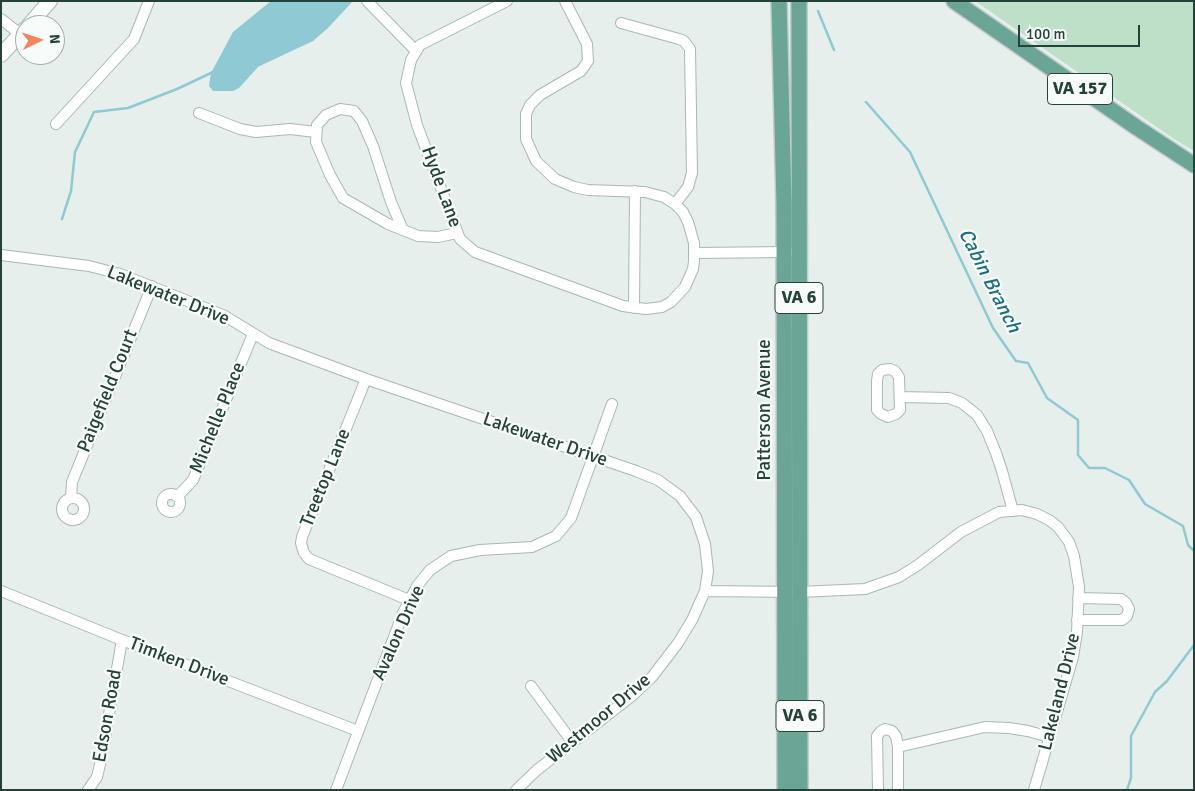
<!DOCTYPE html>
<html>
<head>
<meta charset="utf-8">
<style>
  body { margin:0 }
  #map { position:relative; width:1195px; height:791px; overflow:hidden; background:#e6efeb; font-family:Signika,sans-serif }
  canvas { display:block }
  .frame { position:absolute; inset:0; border:2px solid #24423a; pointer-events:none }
  .north { position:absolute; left:15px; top:15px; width:50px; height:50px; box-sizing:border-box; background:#f7fbf9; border:1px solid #a3b1ad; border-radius:50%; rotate:86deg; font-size:14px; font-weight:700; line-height:20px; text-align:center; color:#24423a }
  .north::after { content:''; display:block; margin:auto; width:18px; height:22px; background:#f4845f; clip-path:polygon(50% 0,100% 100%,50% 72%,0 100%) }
  .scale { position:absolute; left:1018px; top:25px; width:122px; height:22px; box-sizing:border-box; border:2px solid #24423a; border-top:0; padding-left:6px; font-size:15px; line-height:18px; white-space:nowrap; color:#24423a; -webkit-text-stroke:4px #f7fbf9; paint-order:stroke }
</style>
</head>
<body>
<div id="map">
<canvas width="1195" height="791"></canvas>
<div class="frame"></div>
<div class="north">N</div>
<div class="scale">100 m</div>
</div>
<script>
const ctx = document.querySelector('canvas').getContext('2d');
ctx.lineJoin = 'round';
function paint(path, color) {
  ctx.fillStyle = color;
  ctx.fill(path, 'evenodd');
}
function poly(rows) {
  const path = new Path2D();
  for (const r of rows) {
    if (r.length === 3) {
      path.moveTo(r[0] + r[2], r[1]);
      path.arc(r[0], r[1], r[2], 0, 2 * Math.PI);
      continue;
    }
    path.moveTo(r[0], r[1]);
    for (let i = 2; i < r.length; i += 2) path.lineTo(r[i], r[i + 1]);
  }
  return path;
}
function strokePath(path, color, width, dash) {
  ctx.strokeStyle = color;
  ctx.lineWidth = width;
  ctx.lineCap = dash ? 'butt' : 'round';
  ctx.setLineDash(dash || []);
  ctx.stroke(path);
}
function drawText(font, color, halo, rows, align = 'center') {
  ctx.font = font + ' Signika,sans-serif';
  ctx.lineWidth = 4.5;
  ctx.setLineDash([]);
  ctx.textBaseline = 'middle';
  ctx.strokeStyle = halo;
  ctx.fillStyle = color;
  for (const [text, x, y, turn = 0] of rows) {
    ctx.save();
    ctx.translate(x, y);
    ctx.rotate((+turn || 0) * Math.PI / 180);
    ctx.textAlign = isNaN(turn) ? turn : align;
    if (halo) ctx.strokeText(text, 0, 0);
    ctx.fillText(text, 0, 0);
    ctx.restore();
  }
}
const green = poly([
  [975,1,1194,1,1194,151,1174,139]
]);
const water = poly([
  [271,1,353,1,328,28,313,41,264,64,258,67,239,88,233,91,213,91,209,86,211,73,233,32]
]);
const stream = poly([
  [818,11,834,50],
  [866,102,910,152,993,328,1016,361,1028,363,1047,398,1078,420,1078,455,1089,468,1105,468,1129,480,1145,504,1183,526,1188,545,1194,551],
  [62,219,71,191,75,152,94,112,128,108,177,89,213,72],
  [1127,790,1131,778,1131,736,1155,692,1167,681,1194,645]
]);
const street = poly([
  [367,1,416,51],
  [507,1,420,45,411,60,406,83,417,125,460,239,475,252,623,306,646,309,662,307,671,302,685,287,693,269,694,261,694,243,688,222,683,212,675,204,664,197,645,192,588,190,574,187,555,179,536,161,526,139,526,114,530,105,540,95,581,71,588,61,587,44,565,1],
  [1,19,20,34],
  [621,23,679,39,684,41,690,49,692,173,688,187,675,204],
  [199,113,240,129,256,132,290,129,316,132],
  [56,124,134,39,149,1],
  [403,230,391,202,373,146,362,121,354,111,340,109,326,115,317,125,316,142,330,175,343,198,388,224,418,236,438,237,457,233],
  [695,253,789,252],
  [1,255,89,266,120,274,225,316,269,343,366,379,636,471,658,480,680,496,696,517,705,544,708,571,705,591,692,620,678,643,652,677,633,695,537,770,516,790],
  [634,308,635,191],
  [890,369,895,371,899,377,900,410,896,414,888,417,881,414,877,410,877,381,878,374,882,370,890,369],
  [366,379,302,537,301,543,304,553,309,559,409,600],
  [900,397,949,398,962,403,977,415,987,431,996,453,1002,471,1013,511],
  [171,503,9],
  [177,497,193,480,253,334],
  [71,498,72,482,152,286],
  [73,509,11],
  [1,591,122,640,358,731],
  [705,591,799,592,865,589,899,577,918,565,961,532,999,512,1022,510,1037,514,1049,520,1058,527,1069,542,1074,556,1079,587,1077,632,1073,657,1034,790],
  [1077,620,1122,620,1127,616,1129,609,1126,603,1121,599,1078,598],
  [531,686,573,743],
  [898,747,985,727,1009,728,1028,731,1049,737],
  [88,790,97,777,101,760,122,640],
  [336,790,403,613,417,586,430,570,451,556,480,550,532,547,556,536,571,518,612,404],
  [878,790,877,736,881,731,885,729,892,731,896,736,898,747,898,790]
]);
const secondary = poly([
  [29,25,50,1],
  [1,55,25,29]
]);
const primary = poly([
  [779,1,784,205,785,790],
  [799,1,800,790],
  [954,1,1136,127,1194,165]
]);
const shields = [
  [1080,89,65],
  [799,298,48],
  [800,716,48]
];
const shieldNames = [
  ["VA 157",1080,89],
  ["VA 6",799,298],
  ["VA 6",800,716]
];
const streetNames = [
  ["Hyde Lane",441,187,70],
  ["Lakewater Drive",168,296,22],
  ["Paigefield Court",108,391,-68],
  ["Patterson Avenue",765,410,-90],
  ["Michelle Place",218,418,-68],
  ["Lakewater Drive",545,440,19],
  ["Treetop Lane",326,478,-68],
  ["Avalon Drive",399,633,-66],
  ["Timken Drive",179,662,21],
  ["Lakeland Drive",1060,692,-76],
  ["Edson Road",108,716,-80],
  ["Westmoor Drive",599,719,-40]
];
const waterNames = [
  ["Cabin Branch",989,281,63]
];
paint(green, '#bfe0c8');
paint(water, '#8ec9d4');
strokePath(stream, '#8ec9d4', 2.5);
strokePath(street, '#a8b8b2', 12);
strokePath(secondary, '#a4bbb3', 16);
strokePath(primary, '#c2cac8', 18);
strokePath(street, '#fff', 10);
strokePath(secondary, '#fff', 14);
strokePath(primary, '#6aa596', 15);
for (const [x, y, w] of shields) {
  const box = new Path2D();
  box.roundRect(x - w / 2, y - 15.5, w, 31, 4);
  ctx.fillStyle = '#f7fbf9';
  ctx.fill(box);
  strokePath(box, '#24423a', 1);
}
drawText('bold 18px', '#24423a', null, shieldNames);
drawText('19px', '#24423a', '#f7fbf9', streetNames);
drawText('italic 20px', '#1c6f80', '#f7fbf9', waterNames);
</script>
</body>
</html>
